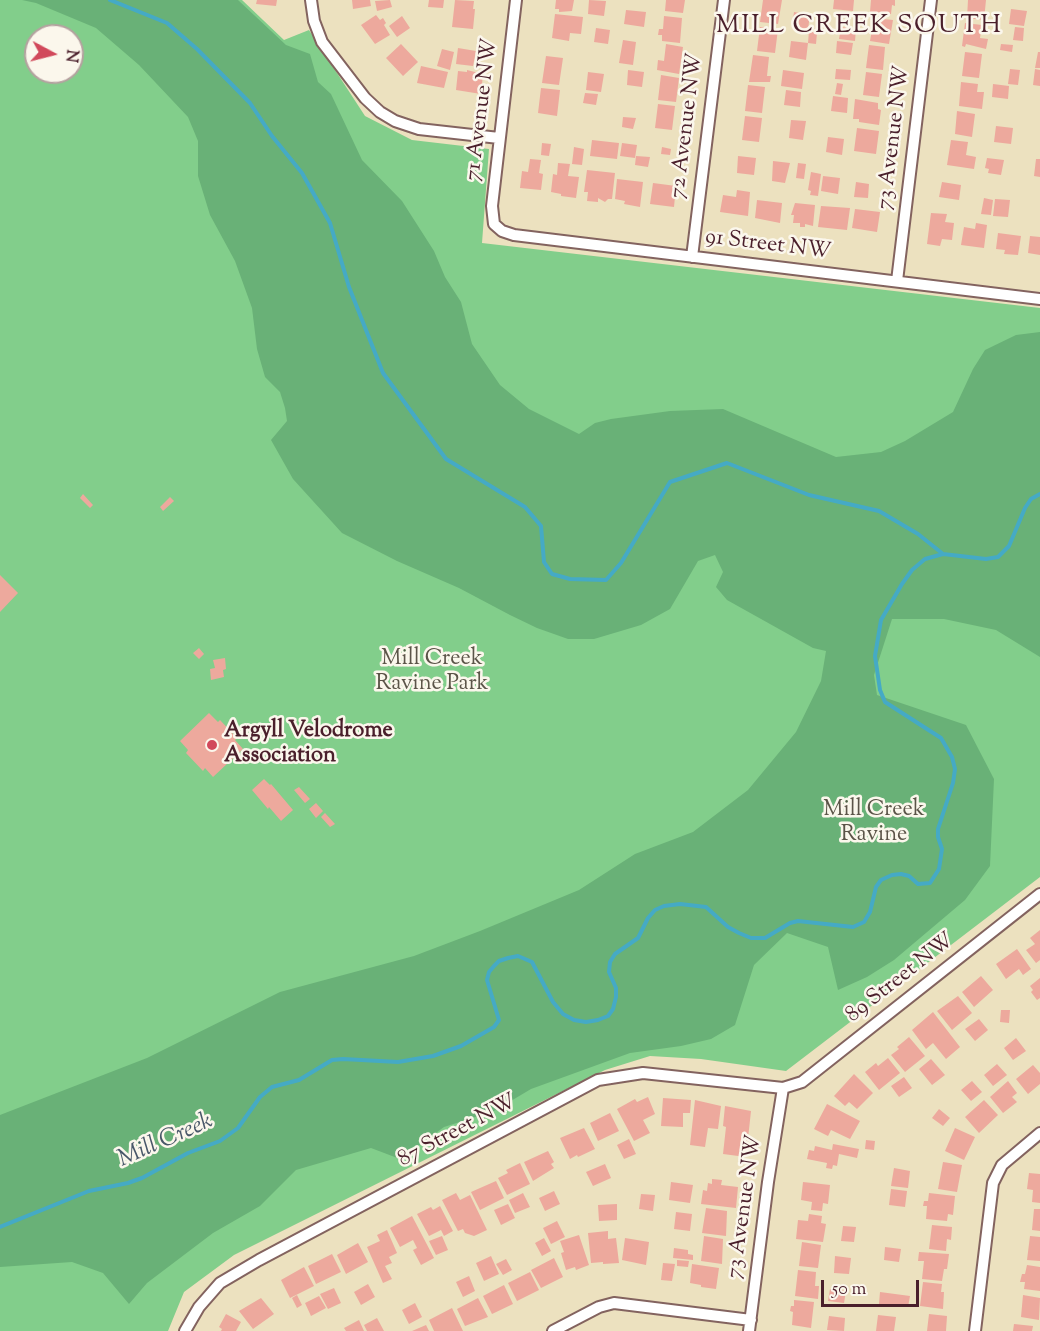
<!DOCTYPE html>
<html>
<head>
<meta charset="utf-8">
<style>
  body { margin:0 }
  #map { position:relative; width:1040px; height:1331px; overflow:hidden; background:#ece1bf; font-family:"Sorts Mill Goudy",serif }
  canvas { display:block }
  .north { position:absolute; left:24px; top:24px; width:60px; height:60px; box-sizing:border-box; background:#fbf7ec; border:2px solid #b4a19f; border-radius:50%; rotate:97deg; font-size:16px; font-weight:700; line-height:24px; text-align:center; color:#4a1f2b }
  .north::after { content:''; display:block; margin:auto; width:21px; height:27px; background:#d1495b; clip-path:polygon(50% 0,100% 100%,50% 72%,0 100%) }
  .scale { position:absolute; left:821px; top:1280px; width:98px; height:27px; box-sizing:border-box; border:3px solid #4a1f2b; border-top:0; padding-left:8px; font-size:18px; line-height:21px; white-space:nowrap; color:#4a1f2b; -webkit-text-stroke:4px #fbf7ec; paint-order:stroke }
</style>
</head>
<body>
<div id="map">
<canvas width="1040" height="1331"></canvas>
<div class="north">N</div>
<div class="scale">50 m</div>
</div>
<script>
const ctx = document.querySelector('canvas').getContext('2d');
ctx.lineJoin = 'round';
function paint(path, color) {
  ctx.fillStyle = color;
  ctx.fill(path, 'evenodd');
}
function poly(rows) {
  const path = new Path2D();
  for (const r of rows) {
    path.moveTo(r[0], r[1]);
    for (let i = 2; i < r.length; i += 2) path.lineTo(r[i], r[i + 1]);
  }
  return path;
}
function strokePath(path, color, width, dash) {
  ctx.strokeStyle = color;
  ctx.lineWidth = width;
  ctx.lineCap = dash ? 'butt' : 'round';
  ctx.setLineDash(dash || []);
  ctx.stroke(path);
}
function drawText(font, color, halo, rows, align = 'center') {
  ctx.font = font + ' "Sorts Mill Goudy",serif';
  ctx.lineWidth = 5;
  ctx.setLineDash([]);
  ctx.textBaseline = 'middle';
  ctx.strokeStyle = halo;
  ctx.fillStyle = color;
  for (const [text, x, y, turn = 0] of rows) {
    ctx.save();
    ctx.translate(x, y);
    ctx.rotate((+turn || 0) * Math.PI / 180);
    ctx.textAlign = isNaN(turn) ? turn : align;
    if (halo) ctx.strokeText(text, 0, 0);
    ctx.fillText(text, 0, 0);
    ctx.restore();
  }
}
const green = poly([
  [0,0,242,0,284,40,309,30,365,116,412,140,489,149,482,243,1040,308,1040,877,786,1071,701,1059,650,1056,605,1070,234,1255,184,1292,168,1331,0,1331],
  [36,36,72,36,72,72,36,72]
]);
const forest = poly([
  [22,0,238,0,286,45,310,54,318,82,331,94,362,160,402,201,434,251,445,277,461,302,472,344,500,385,529,409,579,434,595,423,611,419,670,411,723,409,836,457,881,452,905,441,953,412,973,369,985,350,1016,335,1040,332,1040,657,996,630,944,619,892,619,874,675,877,695,966,725,994,779,990,866,965,900,894,960,867,977,838,990,828,947,787,933,754,965,735,1025,711,1039,681,1046,630,1053,531,1089,494,1111,444,1127,400,1159,371,1148,296,1170,260,1206,213,1233,147,1283,129,1304,103,1273,72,1262,0,1267,0,1115,147,1058,280,992,414,956,480,931,579,890,635,854,693,832,748,790,796,732,821,681,826,651,813,648,727,600,716,587,723,572,715,555,698,561,670,609,641,625,594,639,568,639,537,628,510,615,459,588,397,561,342,533,293,479,271,440,287,421,285,408,280,392,265,377,257,349,252,308,235,261,210,215,198,176,198,141,188,117,139,65,96,28,36,3]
]);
const stream = poly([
  [110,0,167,23,197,49,250,103,272,136,302,173,330,223,349,287,383,373,446,459,525,507,541,526,544,562,552,574,570,579,606,580,621,563,670,482,727,463,809,495,879,511,918,534,943,554],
  [0,1227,89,1191,128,1183,142,1178,188,1153,220,1141,238,1128,260,1097,272,1087,299,1080,332,1060,343,1059,398,1062,433,1056,461,1046,494,1027,499,1020,487,980,489,972,494,966,499,961,508,958,518,956,532,962,553,1002,563,1014,574,1020,586,1022,598,1020,608,1016,613,1009,616,997,616,988,609,972,610,962,615,954,638,938,648,918,655,910,664,906,680,904,706,907,728,927,739,933,751,938,765,938,790,923,798,921,853,927,864,922,870,912,876,887,881,880,892,875,901,874,909,876,918,884,930,883,939,869,942,849,938,837,938,829,953,783,955,769,952,757,941,738,885,702,880,690,875,656,881,620,902,584,912,570,925,559,943,554,986,559,998,557,1009,546,1025,508,1031,499,1040,494]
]);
const building = poly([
  [257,0,277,0,276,6,256,4],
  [352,0,370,0,371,6,353,9],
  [390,0,392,7,377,11,375,1],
  [429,0,444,0,443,8,428,7],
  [455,0,474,1,473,9,475,9,473,29,452,27],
  [556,0,574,0,572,11,559,12,559,9,555,9],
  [589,0,606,1,604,16,588,14],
  [666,0,685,0,683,13,665,11],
  [763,0,782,0,778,24,760,22],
  [834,0,854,0,853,11,833,9],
  [871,0,895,0,895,6,892,5,891,14,870,12],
  [968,0,986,0,984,20,967,18],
  [1011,9,1027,11,1024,26,1009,24],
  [626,10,646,12,644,27,624,24],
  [794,12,810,15,808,29,792,27],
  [555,14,583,17,581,34,570,33,569,41,552,38],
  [376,15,380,20,383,18,386,23,384,25,390,35,375,44,361,25],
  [402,16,410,28,397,37,389,26],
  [664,16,682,18,680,43,662,41,662,35,658,35,659,29,663,29],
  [874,18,893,20,889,44,870,41],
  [965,23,982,25,980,38,988,39,986,49,966,44,965,47,962,46],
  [760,27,778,29,775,53,757,51],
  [841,27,856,29,855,41,839,39],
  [1015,27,1024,28,1023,41,1013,40],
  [596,28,610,30,608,44,594,42],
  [809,31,817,33,816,44,808,43],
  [623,40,636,42,633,65,619,63],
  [791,41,808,43,806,60,789,57],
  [837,41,853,43,851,55,836,53],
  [401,44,418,62,403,76,386,58],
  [666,44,683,47,679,74,657,70,658,60,664,61],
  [1001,44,1013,45,1012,52,1000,50],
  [869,45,885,47,883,70,866,68],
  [458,48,476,51,473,66,456,64],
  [442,49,454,52,450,70,437,66],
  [965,52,982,54,979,78,962,76],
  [1038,52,1040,52,1040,68,1035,68],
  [753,55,769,57,767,76,771,76,770,82,749,82],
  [546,56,563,58,559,85,542,83],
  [421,66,448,72,444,88,417,83],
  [836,69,851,70,850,80,835,79],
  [1010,69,1020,70,1018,85,1008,84],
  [1035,69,1040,70,1040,86,1033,85],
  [467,70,483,74,481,94,456,90,458,71,467,72],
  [628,70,644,72,642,87,627,85],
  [783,70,804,73,802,89,781,86],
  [588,72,604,74,601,92,586,90],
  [866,72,882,74,879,97,863,95],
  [661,75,679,78,676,102,658,100],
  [961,82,978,84,977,92,984,92,982,109,959,106],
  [837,83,843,84,841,95,835,94],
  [993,84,1009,86,1008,99,992,97],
  [748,85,765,87,762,113,745,111],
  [541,88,560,90,557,116,538,113],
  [786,90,801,92,800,107,784,105],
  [585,93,598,94,596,105,583,103],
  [833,96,848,98,847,113,831,111],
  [855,99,878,103,878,109,881,110,879,125,859,122,859,119,853,119],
  [658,104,675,106,672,130,655,128],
  [957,111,975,114,972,137,955,134],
  [745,116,762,118,759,142,742,140],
  [623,117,636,118,633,129,622,127],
  [791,120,806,121,803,140,789,138],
  [996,126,1013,128,1011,144,994,142],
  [857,128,879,131,876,154,854,151],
  [828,137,844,139,842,155,826,152],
  [592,140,619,143,617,159,590,156],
  [951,140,968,142,966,155,976,157,974,169,947,165],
  [542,143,551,144,549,156,541,155],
  [622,143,637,145,635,158,620,156],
  [574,147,584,149,582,165,572,164],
  [662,147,671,149,670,155,661,154],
  [636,156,650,157,648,167,635,165],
  [738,156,756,158,754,175,737,173],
  [987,158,1004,160,1001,175,988,173,989,169,985,168],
  [530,159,541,160,539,173,543,174,541,190,520,188,522,171,528,172],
  [1036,159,1040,159,1040,177,1034,176],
  [773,161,790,163,785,183,772,181],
  [558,163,570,164,568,176,579,177,576,198,561,196,561,194,551,192,553,174,557,175],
  [798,163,806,164,804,179,796,178],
  [587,170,615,173,612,199,608,199,605,202,598,198,598,202,587,201,588,192,584,192],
  [811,172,821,174,818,196,810,195,811,191,808,190],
  [823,176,840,178,838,194,821,191],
  [617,179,643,182,640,207,624,204,625,201,615,199],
  [856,182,869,184,868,198,854,197],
  [942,182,961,185,959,200,939,197],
  [653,183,676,186,674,207,650,204],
  [737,190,750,192,748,216,720,212,723,195,736,197],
  [984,198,993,200,991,215,981,214],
  [995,199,1010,200,1008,217,993,216],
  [757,200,782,203,780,223,755,218],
  [795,203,815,205,813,226,805,224,805,227,800,227,800,223,793,223,794,215,791,215],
  [821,206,850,208,847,230,818,227],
  [855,209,880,212,877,232,852,228],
  [931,213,947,214,945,222,954,223,952,240,942,239,940,246,927,244],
  [976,223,987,225,984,248,961,245,964,227,975,229],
  [998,233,1021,236,1018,255,1004,254,1005,250,996,249],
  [1030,236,1040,237,1040,255,1028,253],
  [83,494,93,505,90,508,80,498],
  [170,497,174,501,163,511,160,507],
  [0,575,18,593,0,612],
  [199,648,204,654,199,659,193,653],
  [225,658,226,669,223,670,224,677,211,680,210,669,215,668,213,660],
  [209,713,218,722,220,720,237,738,235,740,243,749,213,777,205,768,203,771,186,753,188,750,180,741],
  [264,779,270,785,271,784,293,810,281,821,269,807,268,809,252,790],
  [299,787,310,799,305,803,294,790],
  [316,803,323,811,316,818,309,809],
  [325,813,335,824,330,827,321,817],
  [1040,930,1040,960,1036,963,1026,950,1035,944,1030,938],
  [1017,949,1031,969,1023,975,1019,969,1006,979,996,964],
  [981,976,993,990,974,1007,962,992],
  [1040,978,1040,998,1037,1000,1031,992,1033,990,1030,986],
  [958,996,972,1013,952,1030,937,1011],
  [1001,1010,1010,1010,1009,1023,1000,1022],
  [933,1012,960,1047,946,1059,933,1043,926,1049,912,1030],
  [979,1019,988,1030,975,1041,965,1029],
  [909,1037,925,1056,905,1072,891,1055,899,1049,897,1047],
  [1016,1038,1026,1051,1013,1060,1004,1048],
  [888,1058,900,1073,879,1090,865,1072,876,1063,878,1066],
  [931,1059,945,1075,932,1085,919,1069],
  [997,1064,1007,1075,993,1086,984,1075],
  [1033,1065,1040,1073,1040,1084,1028,1094,1016,1079],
  [854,1074,873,1093,857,1109,849,1102,845,1106,834,1096],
  [904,1077,912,1088,899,1097,891,1086],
  [972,1081,982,1092,971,1101,961,1090],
  [1008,1081,1017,1093,1012,1097,1017,1102,1003,1113,990,1097],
  [648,1097,655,1114,643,1120,650,1133,634,1141,617,1109,635,1099,637,1102],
  [663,1098,691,1100,690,1113,683,1113,683,1127,661,1126],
  [695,1100,721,1106,718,1129,708,1128,705,1147,690,1145],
  [984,1100,998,1115,979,1133,965,1117],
  [827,1104,860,1121,850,1139,831,1130,828,1136,814,1129],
  [725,1106,751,1111,746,1157,723,1154,726,1127,723,1126],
  [939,1109,950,1118,943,1126,932,1118],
  [610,1113,619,1131,598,1141,590,1123],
  [584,1128,595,1149,578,1157,577,1155,570,1159,560,1138],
  [955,1128,975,1137,964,1160,945,1151],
  [629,1139,636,1154,624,1159,617,1145],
  [866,1140,875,1141,874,1150,865,1149],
  [833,1144,859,1149,857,1158,839,1154,837,1166,833,1165,832,1169,826,1168,827,1163,807,1159,809,1150,814,1151,815,1146,832,1150],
  [548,1151,554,1162,551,1164,554,1168,533,1181,524,1162],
  [943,1162,962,1165,957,1192,938,1189],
  [520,1163,530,1184,507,1195,498,1178,508,1173,506,1170],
  [605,1164,611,1178,593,1186,586,1172],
  [894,1168,910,1171,908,1188,891,1186],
  [1029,1173,1040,1174,1040,1203,1032,1202,1033,1190,1027,1189],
  [712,1179,722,1180,721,1185,738,1187,736,1208,701,1204,703,1190,707,1191,708,1183,712,1184],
  [496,1181,504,1198,480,1210,471,1192],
  [671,1182,693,1185,690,1203,669,1200],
  [803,1182,830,1185,828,1204,823,1203,822,1211,811,1210,812,1202,801,1200],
  [891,1189,907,1191,905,1207,889,1205],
  [554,1191,560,1204,545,1211,539,1198],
  [456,1193,460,1200,470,1195,487,1230,474,1236,465,1233,463,1229,458,1231,442,1200],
  [523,1193,530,1207,515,1213,509,1200],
  [929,1193,955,1196,953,1215,948,1214,947,1221,926,1219,927,1206,923,1206,924,1201,928,1201],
  [641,1194,655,1195,653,1211,639,1209],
  [508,1204,515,1218,501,1225,494,1210],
  [617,1204,617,1220,599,1221,598,1205],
  [440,1206,453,1231,444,1236,441,1230,429,1236,417,1214,431,1207,433,1210],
  [706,1208,727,1211,726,1236,702,1233],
  [1034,1209,1040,1209,1040,1231,1032,1230],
  [676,1212,692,1214,690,1231,674,1229],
  [809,1214,822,1216,821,1223,826,1224,823,1242,796,1239,798,1220,808,1221],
  [412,1216,434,1258,421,1265,413,1250,417,1248,413,1240,400,1247,390,1228],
  [557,1221,565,1237,551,1244,543,1228],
  [932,1225,952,1227,951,1240,947,1239,946,1251,929,1249],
  [843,1226,856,1227,854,1242,841,1241],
  [387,1230,397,1253,389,1257,392,1263,385,1266,392,1279,383,1283,367,1247,380,1241,377,1235],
  [608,1231,608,1239,616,1238,619,1263,603,1264,603,1262,591,1263,588,1233],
  [579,1235,589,1265,576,1270,575,1267,566,1270,561,1253,564,1252,560,1241],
  [442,1236,448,1250,436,1255,429,1241],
  [704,1236,723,1239,722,1264,701,1261],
  [1030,1236,1040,1237,1040,1261,1027,1260],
  [544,1238,551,1251,542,1256,535,1243],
  [625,1238,649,1242,646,1265,622,1260],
  [802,1242,821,1245,818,1268,799,1266],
  [358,1243,368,1262,346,1274,337,1255],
  [885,1247,901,1249,899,1262,884,1260],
  [674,1248,688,1250,688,1254,693,1255,693,1260,673,1258],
  [919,1252,949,1254,947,1269,944,1269,942,1281,922,1279,924,1261,918,1261],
  [332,1254,341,1272,316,1284,308,1266],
  [491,1256,499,1274,484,1281,476,1263],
  [835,1256,851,1258,849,1274,834,1273],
  [554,1258,563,1277,541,1288,531,1270],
  [506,1259,512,1270,503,1275,496,1264],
  [677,1260,689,1261,688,1267,677,1266],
  [663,1263,675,1264,672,1281,661,1280],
  [692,1264,719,1268,716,1289,701,1287,701,1285,690,1283],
  [1027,1265,1040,1267,1040,1291,1024,1289,1025,1282,1020,1282,1022,1274,1025,1274],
  [304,1267,314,1286,290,1298,281,1280],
  [798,1270,816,1272,815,1286,819,1286,818,1299,795,1296],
  [530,1272,539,1290,517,1301,508,1283],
  [469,1276,475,1291,463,1297,456,1282],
  [923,1282,942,1284,941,1292,944,1292,943,1309,920,1306],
  [368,1284,375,1297,361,1305,354,1292],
  [504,1285,513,1304,492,1314,483,1296],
  [334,1288,341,1303,328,1309,320,1294],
  [830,1289,846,1291,844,1303,828,1301],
  [880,1292,910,1296,908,1307,879,1304],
  [297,1295,302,1305,297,1308,292,1298],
  [1023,1295,1040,1298,1039,1320,1021,1317],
  [319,1296,326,1308,311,1316,305,1303],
  [261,1298,274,1314,253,1329,239,1311],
  [478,1298,488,1317,465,1326,457,1309],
  [794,1300,814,1302,811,1328,792,1325,793,1312,790,1311,791,1306,794,1306],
  [415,1303,422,1317,409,1324,402,1310],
  [452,1308,463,1331,434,1331,429,1320],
  [226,1314,241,1322,236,1331,221,1331,222,1329,219,1327],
  [929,1314,947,1316,946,1331,927,1331],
  [878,1315,896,1317,894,1331,876,1331],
  [829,1316,845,1318,844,1331,827,1330],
  [377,1318,384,1331,367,1331,364,1325],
  [359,1320,364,1331,346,1331,344,1328],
  [1014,1324,1033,1326,1032,1331,1013,1331],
  [426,1325,429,1331,412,1331]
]);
const street = poly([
  [311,0,314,21,322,42,365,98,380,112,395,121,419,129,499,138],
  [516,0,492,206,494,224,502,231,514,235,1040,299],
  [692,257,724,0],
  [897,281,931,0],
  [185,1331,199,1307,220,1283,259,1260,598,1080,643,1073,783,1088,802,1082,1040,894],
  [553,1331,599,1307,614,1303,751,1320],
  [749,1331,768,1182,783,1088],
  [975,1331,993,1183,1002,1165,1040,1133]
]);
const markers = [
  [212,745,6,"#d1495b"]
];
const streetNames = [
  ["71 Avenue NW",483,110,-83],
  ["72 Avenue NW",688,126,-83],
  ["73 Avenue NW",895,138,-83],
  ["91 Street NW",768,246,7],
  ["89 Street NW",901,979,-38],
  ["87 Street NW",458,1132,-28],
  ["73 Avenue NW",746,1207,-82]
];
const parkNames = [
  ["Mill Creek",432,660],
  ["Ravine Park",432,685],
  ["Mill Creek",874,811],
  ["Ravine",874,836]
];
const poiNames = [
  ["Argyll Velodrome",224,732],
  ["Association",224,757]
];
const waterNames = [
  ["Mill Creek",166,1142,-24]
];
const quarterNames = [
  ["MILL CREEK SOUTH",859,28]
];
paint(green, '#82ce8b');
paint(forest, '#69b177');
strokePath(stream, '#45aac5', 4);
paint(building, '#eda99d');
strokePath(street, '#83635f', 14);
strokePath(street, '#fff', 10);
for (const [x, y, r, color] of markers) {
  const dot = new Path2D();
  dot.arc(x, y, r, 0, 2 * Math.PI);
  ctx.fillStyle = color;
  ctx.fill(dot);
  strokePath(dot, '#fbf7ec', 2);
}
drawText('22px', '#4a1f2b', '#fbf7ec', streetNames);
drawText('22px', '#5b5448', '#fbf7ec', parkNames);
drawText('bold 22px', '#4a1f2b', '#fbf7ec', poiNames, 'left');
drawText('italic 24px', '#485769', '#fbf7ec', waterNames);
ctx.letterSpacing = '1.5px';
drawText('26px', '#4a1f2b', '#fbf7ec', quarterNames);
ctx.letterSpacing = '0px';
</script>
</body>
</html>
